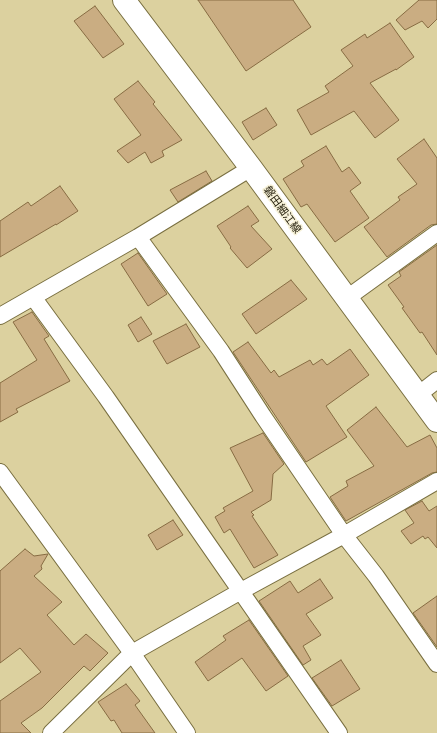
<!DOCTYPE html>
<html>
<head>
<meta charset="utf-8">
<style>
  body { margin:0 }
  canvas { display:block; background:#dcd19f }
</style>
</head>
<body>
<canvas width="437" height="733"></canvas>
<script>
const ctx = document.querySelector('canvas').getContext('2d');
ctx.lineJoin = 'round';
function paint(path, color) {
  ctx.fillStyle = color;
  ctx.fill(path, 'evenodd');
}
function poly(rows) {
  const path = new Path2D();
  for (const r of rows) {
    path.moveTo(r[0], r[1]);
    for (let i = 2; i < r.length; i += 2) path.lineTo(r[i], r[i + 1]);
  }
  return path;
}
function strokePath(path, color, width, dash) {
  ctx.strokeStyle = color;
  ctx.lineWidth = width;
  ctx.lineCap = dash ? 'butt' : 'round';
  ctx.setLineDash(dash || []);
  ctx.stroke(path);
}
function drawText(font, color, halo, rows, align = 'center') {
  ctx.font = font + ' "Noto Sans","Noto Sans JP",sans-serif';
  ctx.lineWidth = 3;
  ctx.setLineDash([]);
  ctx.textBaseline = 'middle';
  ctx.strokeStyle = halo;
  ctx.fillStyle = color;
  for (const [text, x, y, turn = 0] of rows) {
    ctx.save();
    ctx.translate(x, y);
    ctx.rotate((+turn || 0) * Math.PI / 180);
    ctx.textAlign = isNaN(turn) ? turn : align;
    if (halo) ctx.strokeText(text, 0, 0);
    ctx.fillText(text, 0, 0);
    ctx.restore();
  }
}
const building = poly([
  [198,0,293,0,311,27,246,71,198,0],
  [419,0,437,0,437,19,428,28,422,21,405,30,396,20,419,0],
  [95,6,124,44,103,58,74,21,95,6],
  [390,23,414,57,396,70,396,69,370,83,399,120,375,138,354,111,311,135,297,110,329,92,325,86,353,66,341,50,365,34,367,38,390,23],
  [138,81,155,102,153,104,182,140,162,151,164,156,151,163,145,152,128,163,117,151,141,135,114,99,138,81],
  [266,108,277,125,253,140,242,122,266,108],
  [424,139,437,158,437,224,431,225,387,257,364,227,400,200,398,197,417,184,397,159,424,139],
  [326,146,342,172,349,167,361,183,350,191,369,218,335,242,307,204,301,207,283,179,304,166,301,161,326,146],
  [206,171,212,181,178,202,170,190,206,171],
  [60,186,78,211,56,225,56,224,0,257,0,221,28,202,31,206,60,186],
  [248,206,259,221,251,226,272,249,247,268,230,248,231,247,217,226,248,206],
  [437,245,437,355,422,332,420,333,402,308,404,307,388,285,401,276,399,272,437,245],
  [138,253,167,294,148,306,121,264,138,253],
  [291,280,307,299,256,334,242,314,291,280],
  [32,312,49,336,44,339,70,381,16,409,18,412,0,422,0,383,37,360,13,322,32,312],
  [141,317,152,334,138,342,128,325,141,317],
  [186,324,200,347,167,364,153,341,186,324],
  [248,342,271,373,274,370,279,377,310,360,313,365,322,359,327,365,350,349,369,375,326,406,347,437,306,462,233,352,248,342],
  [376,407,407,447,430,435,437,448,437,472,432,473,346,521,330,497,348,486,346,481,374,466,347,430,376,407],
  [263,433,284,464,273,474,271,500,251,512,254,515,252,516,278,555,254,568,230,529,224,533,215,517,225,511,223,508,253,491,230,448,263,433],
  [422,501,429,511,437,506,437,548,428,537,425,539,423,536,411,544,401,531,414,523,405,510,422,501],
  [173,520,183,535,157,550,148,535,173,520],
  [25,549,34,556,48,554,41,566,42,569,34,576,62,602,47,615,74,645,86,634,108,653,90,671,84,666,42,708,21,723,31,733,0,733,0,701,41,672,20,648,0,663,0,571,25,549],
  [320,579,333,598,306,614,321,635,303,646,311,660,303,665,259,601,290,581,298,593,320,579],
  [437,596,437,647,413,613,437,596],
  [249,620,288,676,266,691,242,658,208,681,195,662,226,640,223,636,249,620],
  [341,660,360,689,332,706,312,678,341,660],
  [126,684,140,701,135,705,155,733,122,733,114,720,111,721,98,702,126,684]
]);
const minor = poly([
  [138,237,221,351,263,416,344,535,376,576,437,664],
  [33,297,106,397,339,733],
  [347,298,437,233],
  [0,316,138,237,251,168],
  [418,395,437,380],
  [0,472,132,653,187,733],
  [51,733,132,653,241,591,344,535,437,481]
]);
const secondary = poly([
  [124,0,251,168,437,421]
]);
const streetNames = [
  ["磐田細江線",282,210,54]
];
paint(building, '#caad82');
strokePath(building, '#876c43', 1);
strokePath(minor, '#796f40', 18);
strokePath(secondary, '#796f40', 24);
strokePath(minor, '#fff', 16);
strokePath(secondary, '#fff', 22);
drawText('11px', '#1c1705', '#f7f2d9', streetNames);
</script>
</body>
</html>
